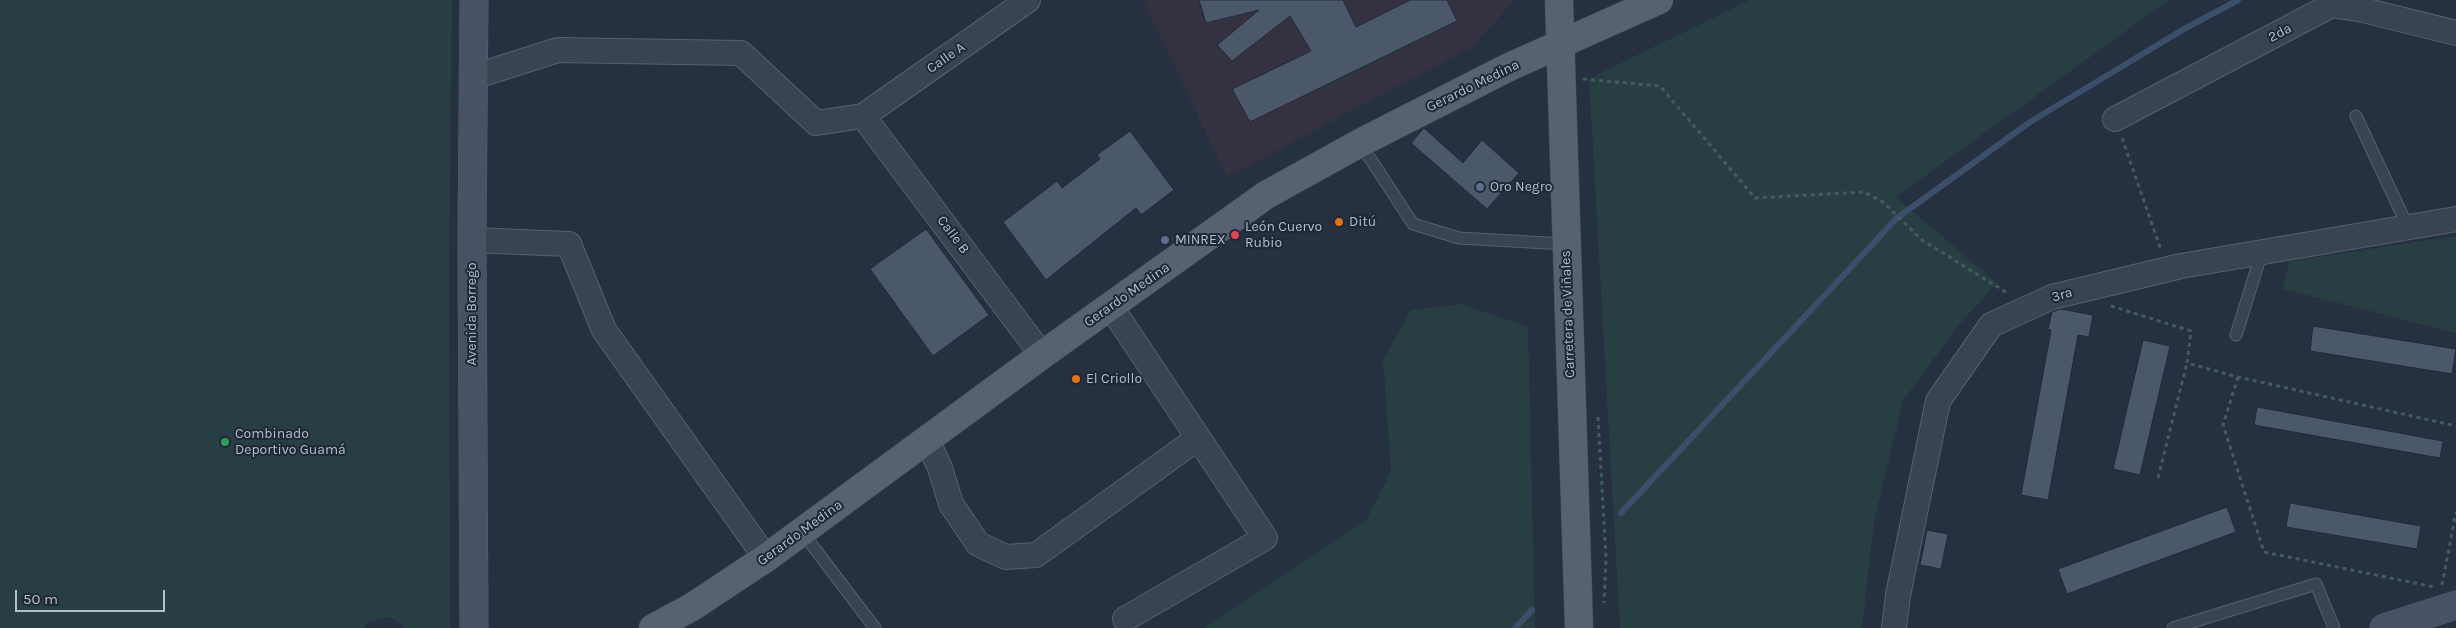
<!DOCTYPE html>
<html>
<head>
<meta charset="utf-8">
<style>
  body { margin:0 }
  #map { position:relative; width:2456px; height:628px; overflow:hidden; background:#253141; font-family:Karla,sans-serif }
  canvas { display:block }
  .scale { position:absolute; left:15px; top:590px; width:150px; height:22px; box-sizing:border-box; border:2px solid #b6becb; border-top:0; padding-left:6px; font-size:15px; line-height:18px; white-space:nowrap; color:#b6becb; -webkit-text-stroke:4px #1e2836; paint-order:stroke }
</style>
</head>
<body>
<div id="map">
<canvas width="2456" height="628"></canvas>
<div class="scale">50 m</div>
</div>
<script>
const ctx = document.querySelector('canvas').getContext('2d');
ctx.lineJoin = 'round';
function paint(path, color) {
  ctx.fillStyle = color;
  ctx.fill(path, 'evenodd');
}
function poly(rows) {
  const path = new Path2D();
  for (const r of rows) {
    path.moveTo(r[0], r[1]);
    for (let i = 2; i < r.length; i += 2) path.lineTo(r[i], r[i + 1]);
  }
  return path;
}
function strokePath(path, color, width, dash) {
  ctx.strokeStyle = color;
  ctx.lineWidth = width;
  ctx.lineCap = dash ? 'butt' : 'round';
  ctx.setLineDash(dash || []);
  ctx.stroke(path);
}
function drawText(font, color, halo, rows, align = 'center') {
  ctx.font = font + ' Karla,sans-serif';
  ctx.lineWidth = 4;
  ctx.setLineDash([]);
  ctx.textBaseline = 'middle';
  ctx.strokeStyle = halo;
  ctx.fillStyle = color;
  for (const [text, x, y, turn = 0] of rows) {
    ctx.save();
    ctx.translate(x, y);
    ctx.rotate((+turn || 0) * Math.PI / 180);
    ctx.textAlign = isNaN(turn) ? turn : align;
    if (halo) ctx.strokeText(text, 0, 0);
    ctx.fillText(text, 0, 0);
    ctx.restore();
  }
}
const medical = poly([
  [1143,0,1515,0,1472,47,1227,177]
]);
const green = poly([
  [0,0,452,0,449,268,450,628,406,628,390,617,368,622,363,628,0,628],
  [1749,0,2169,0,1896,197,1997,283,1962,321,1903,401,1874,521,1862,628,1620,628,1589,79],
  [2456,236,2456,333,2283,289,2290,261],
  [1461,304,1528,327,1535,628,1204,628,1366,520,1391,471,1383,360,1411,310]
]);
const stream = poly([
  [1621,513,1897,218,2030,122,2184,29,2238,0],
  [1515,628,1532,610]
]);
const building = poly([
  [1199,0,1343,0,1356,27,1410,0,1447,0,1457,21,1250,122,1232,89,1311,51,1290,16,1232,61,1217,45,1259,10,1206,23,1199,0],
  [1424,128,1463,163,1482,140,1519,173,1487,209,1411,143,1424,128],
  [1130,131,1174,190,1141,215,1136,208,1046,280,1003,222,1057,181,1062,188,1100,159,1097,155,1130,131],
  [926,229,989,315,933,356,870,269,926,229],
  [2061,309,2093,315,2089,337,2078,335,2048,500,2021,495,2051,330,2048,329,2052,312,2061,309],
  [2313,326,2456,349,2452,374,2310,351,2313,326],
  [2143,340,2170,346,2140,475,2113,469,2143,340],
  [2257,407,2443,441,2440,458,2254,425,2257,407],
  [2290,503,2421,526,2417,549,2286,527,2290,503],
  [2227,507,2236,532,2067,594,2058,569,2227,507],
  [1927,530,1948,534,1941,569,1920,565,1927,530]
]);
const path = poly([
  [1583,79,1660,86,1755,198,1864,192,1883,202,1922,240,2009,294],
  [2122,138,2161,250],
  [2111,306,2191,331,2187,363,2238,377,2456,426],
  [2238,377,2223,425,2264,552,2434,587],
  [1598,417,1606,558,1604,603],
  [2158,478,2187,363],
  [2442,585,2456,512]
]);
const lane = poly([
  [2356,116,2408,227],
  [1360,143,1413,224,1459,238,1565,244],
  [2236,335,2262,252],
  [802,532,875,628],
  [2173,628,2316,584,2334,628]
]);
const street = poly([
  [473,77,558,50,741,53,816,123,863,116,1028,0],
  [863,116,1042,355],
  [2115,119,2332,5,2363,10,2456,33],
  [472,240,569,244,604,330,766,558],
  [1111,307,1265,538,1125,619],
  [927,440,940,468,951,504,978,544,1006,557,1036,555,1198,438],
  [1894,628,1898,595,1938,401,1991,325,2052,297,2181,266,2456,219]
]);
const secondary = poly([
  [474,0,472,240,474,628],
  [2384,628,2456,605]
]);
const primary = poly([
  [1559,0,1579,628],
  [653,628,692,607,766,558,1042,355,1266,195,1360,143,1509,67,1659,0]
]);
const markers = [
  [1480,187,5,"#5c6f8a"],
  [1339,222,5,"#e8710a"],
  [1235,235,5,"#e0444e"],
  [1165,240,5,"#5c6f8a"],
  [1076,379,5,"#e8710a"],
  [225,442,5,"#2e9e5b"]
];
const streetNames = [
  ["2da",2280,33,-28],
  ["Calle A",946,58,-35],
  ["Gerardo Medina",1473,86,-26],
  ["Calle B",953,235,53],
  ["Gerardo Medina",1127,295,-35],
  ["3ra",2062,295,-16],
  ["Avenida Borrego",472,314,-90],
  ["Carretera de Viñales",1568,314,-92],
  ["Gerardo Medina",800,533,-36]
];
const poiNames = [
  ["Oro Negro",1490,187],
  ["Ditú",1349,222],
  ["León Cuervo",1245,227],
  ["Rubio",1245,243],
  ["MINREX",1175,240],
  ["El Criollo",1086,379],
  ["Combinado",235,434],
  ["Deportivo Guamá",235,450]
];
paint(medical, '#343141');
paint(green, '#273f42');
strokePath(stream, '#3b4e6a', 6);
paint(building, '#4b586a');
strokePath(building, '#202a38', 1);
strokePath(lane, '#57616e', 13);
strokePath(street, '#57616e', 26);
strokePath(secondary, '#57616e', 29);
strokePath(primary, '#434c5a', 29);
strokePath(path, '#455c5f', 3, [4, 4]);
strokePath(lane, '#394351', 11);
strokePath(street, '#394351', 24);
strokePath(secondary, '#475264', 28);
strokePath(primary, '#576270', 28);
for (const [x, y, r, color] of markers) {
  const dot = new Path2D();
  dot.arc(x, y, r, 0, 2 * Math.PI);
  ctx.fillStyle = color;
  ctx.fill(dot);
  strokePath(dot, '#1e2836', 2);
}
drawText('14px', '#b6becb', '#1e2836', streetNames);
drawText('14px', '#b6becb', '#1e2836', poiNames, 'left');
</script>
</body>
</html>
